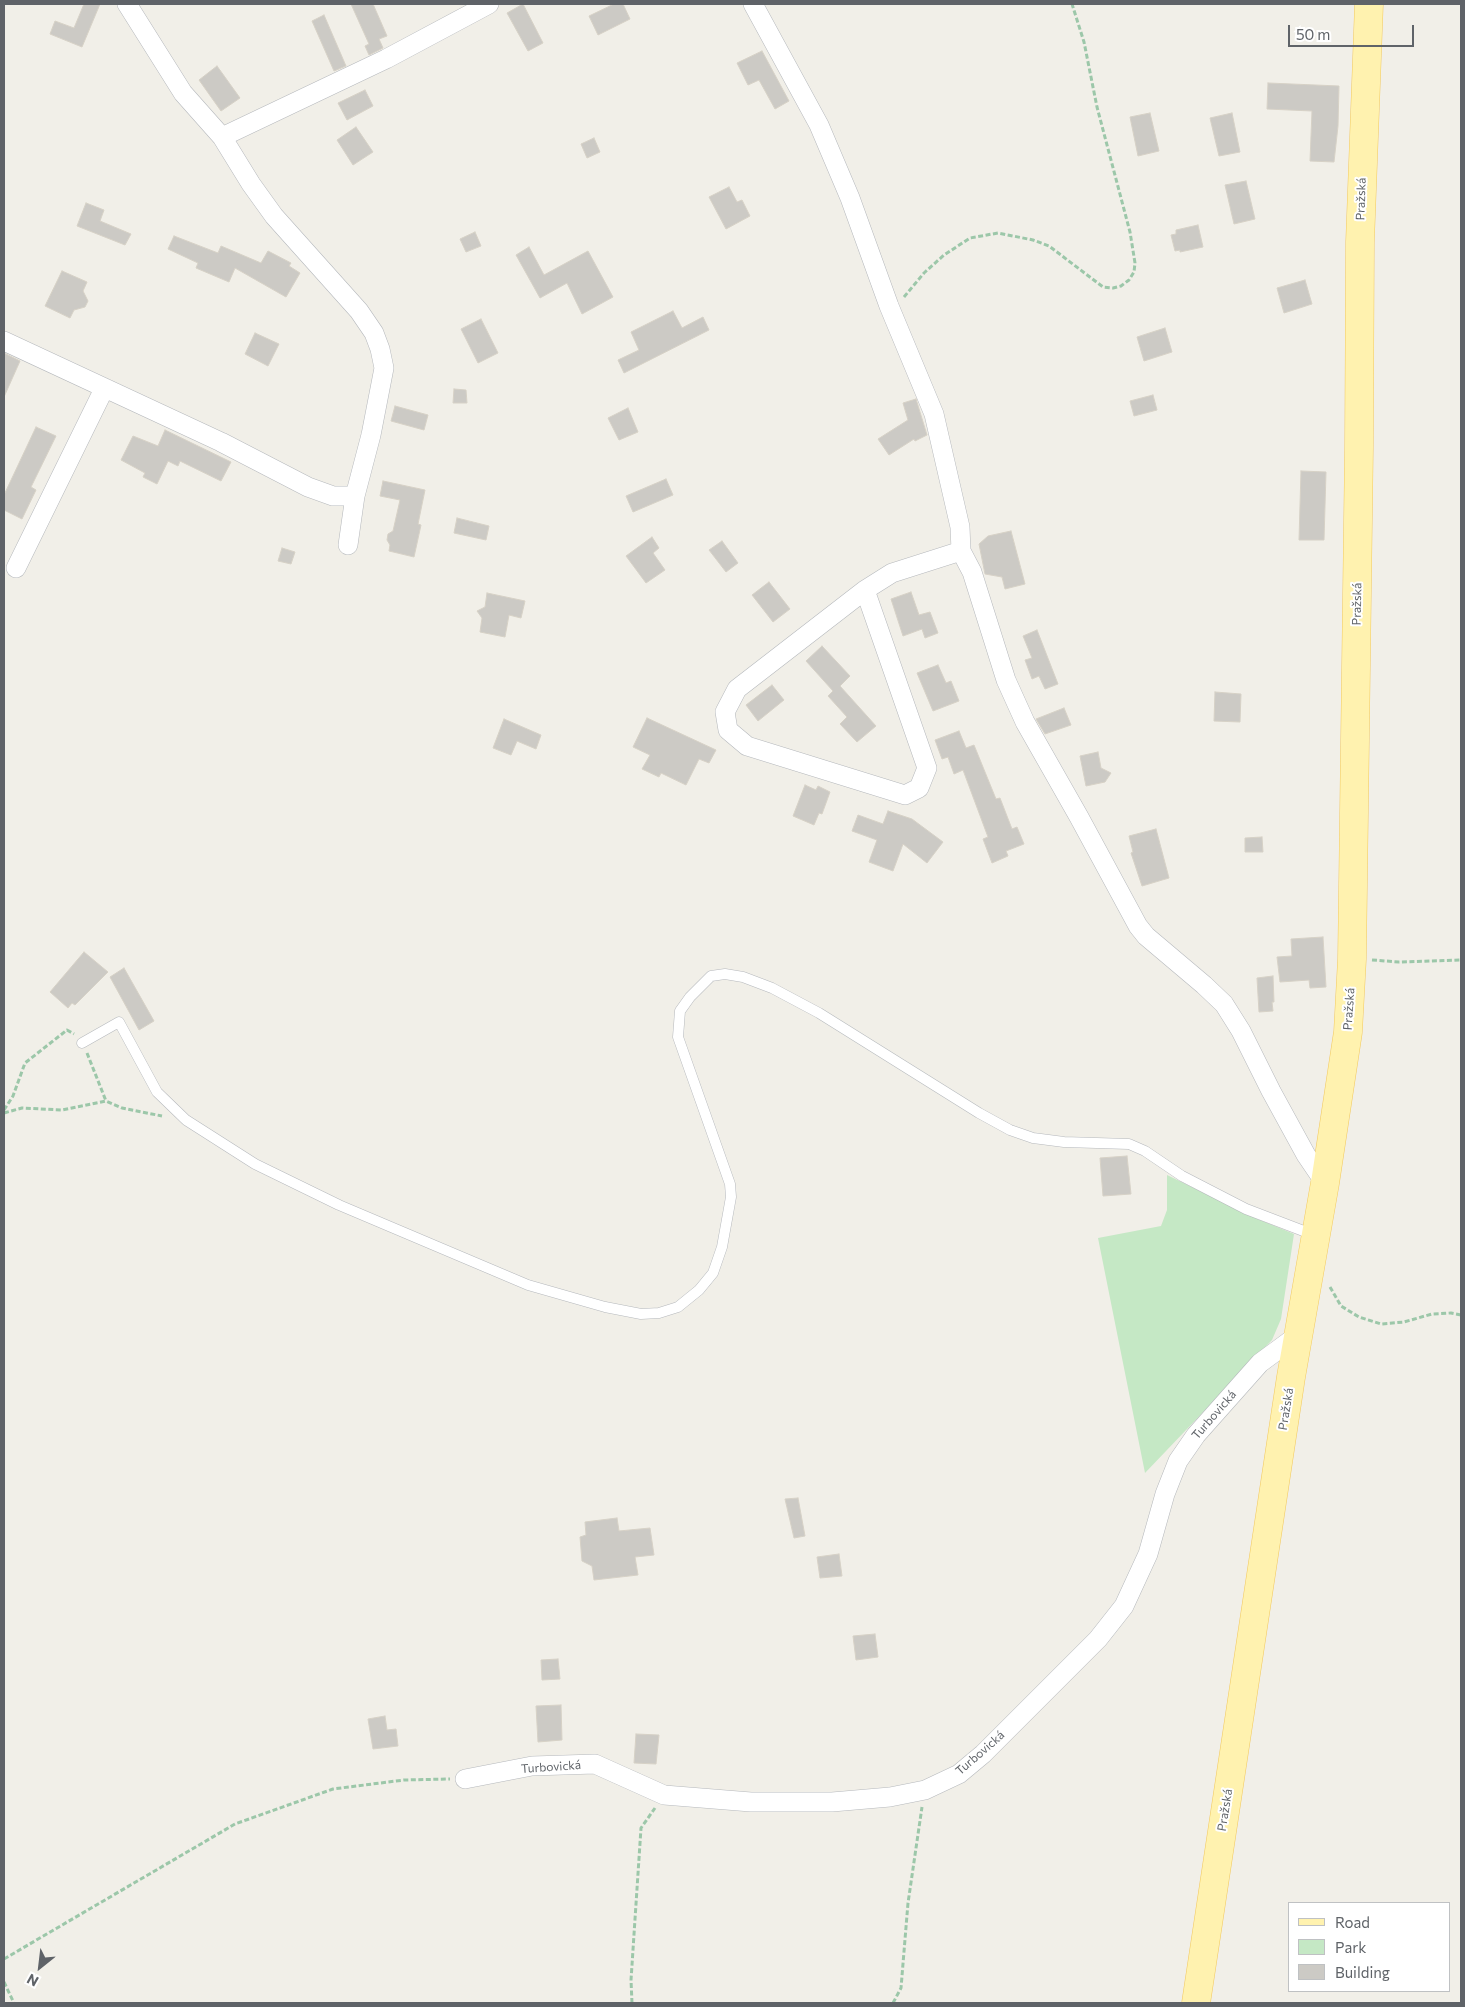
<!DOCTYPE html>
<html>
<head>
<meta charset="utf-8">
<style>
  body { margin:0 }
  #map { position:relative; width:1465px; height:2007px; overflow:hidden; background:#f1efe8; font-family:Commissioner,sans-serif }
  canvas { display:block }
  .frame { position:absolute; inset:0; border:5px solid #5f6368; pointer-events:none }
  .legend { position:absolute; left:1288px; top:1902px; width:162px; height:90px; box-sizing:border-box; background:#fff; border:1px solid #bfc1c3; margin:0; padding:6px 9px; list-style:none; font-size:15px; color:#5f6368 }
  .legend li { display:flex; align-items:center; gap:10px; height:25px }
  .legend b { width:25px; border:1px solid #bfc1c3 }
  .north { position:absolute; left:15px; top:1942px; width:50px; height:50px; -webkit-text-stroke:4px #fff; paint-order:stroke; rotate:209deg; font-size:14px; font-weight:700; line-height:20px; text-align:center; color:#5f6368 }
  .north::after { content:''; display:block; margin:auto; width:18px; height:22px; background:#5f6368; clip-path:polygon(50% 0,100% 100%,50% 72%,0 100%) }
  .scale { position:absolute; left:1288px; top:25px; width:126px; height:22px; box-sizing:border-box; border:2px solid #5f6368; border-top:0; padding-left:6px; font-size:15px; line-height:18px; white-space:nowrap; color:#5f6368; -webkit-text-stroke:4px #fff; paint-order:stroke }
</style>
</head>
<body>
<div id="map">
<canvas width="1465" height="2007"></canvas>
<div class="frame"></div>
<ul class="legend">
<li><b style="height:6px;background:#fff2af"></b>Road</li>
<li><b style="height:14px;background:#c5e8c5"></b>Park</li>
<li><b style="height:14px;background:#cccac5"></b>Building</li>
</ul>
<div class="north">N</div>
<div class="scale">50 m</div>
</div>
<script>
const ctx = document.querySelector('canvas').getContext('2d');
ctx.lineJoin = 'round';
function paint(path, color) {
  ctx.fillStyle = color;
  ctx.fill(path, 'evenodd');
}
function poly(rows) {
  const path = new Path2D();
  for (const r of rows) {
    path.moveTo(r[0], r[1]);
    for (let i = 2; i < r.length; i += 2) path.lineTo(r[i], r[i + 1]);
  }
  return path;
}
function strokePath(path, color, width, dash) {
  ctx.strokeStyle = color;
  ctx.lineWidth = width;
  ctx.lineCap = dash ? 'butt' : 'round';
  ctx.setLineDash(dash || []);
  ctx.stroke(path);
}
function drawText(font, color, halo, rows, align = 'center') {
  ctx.font = font + ' Commissioner,sans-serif';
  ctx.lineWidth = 4;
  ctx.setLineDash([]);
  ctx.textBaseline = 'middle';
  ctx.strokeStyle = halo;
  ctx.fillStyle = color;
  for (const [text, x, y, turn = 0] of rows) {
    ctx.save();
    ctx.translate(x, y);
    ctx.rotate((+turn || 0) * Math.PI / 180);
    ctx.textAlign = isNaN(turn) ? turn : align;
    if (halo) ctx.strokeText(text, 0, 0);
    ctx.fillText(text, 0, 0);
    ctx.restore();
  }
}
const green = poly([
  [1167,1175,1258,1219,1294,1234,1281,1319,1272,1340,1145,1473,1098,1238,1161,1226,1167,1210]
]);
const building = poly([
  [84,4,100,4,82,47,50,34,55,21,74,28,84,4],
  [351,4,373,4,387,36,379,39,383,48,369,55,365,46,369,44,351,4],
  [523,4,543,43,528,51,507,13,523,4],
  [614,4,623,4,630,19,598,35,589,16,614,4],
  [324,15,346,66,334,71,312,21,324,15],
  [762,51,789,101,775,109,759,80,748,85,737,63,762,51],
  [217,66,240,98,221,111,199,80,217,66],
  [1268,83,1339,86,1338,126,1334,162,1310,161,1312,111,1267,109,1268,83],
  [365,90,373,106,347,120,338,103,365,90],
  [1150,113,1159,151,1138,156,1130,117,1150,113],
  [1232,113,1240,152,1219,156,1210,118,1232,113],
  [356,127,373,152,353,165,337,140,356,127],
  [594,138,600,152,587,158,581,144,594,138],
  [1246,181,1255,219,1234,224,1225,185,1246,181],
  [729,187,737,202,742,200,750,216,726,229,709,197,729,187],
  [86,203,104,210,100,221,131,234,125,245,77,226,86,203],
  [1198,225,1203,247,1180,252,1180,250,1175,251,1171,235,1176,234,1176,230,1198,225],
  [475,232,481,246,466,252,460,239,475,232],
  [174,236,218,253,221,246,261,263,268,251,291,263,289,266,300,273,286,297,235,268,229,282,196,268,198,263,168,249,174,236],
  [529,247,544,275,588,251,613,297,582,314,567,283,540,298,516,255,529,247],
  [62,271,87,282,83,291,88,301,85,307,74,310,70,318,45,306,62,271],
  [1305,280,1312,304,1284,313,1277,288,1305,280],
  [673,311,682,328,703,317,709,330,624,373,618,360,639,350,631,332,673,311],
  [481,319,498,353,478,363,461,329,481,319],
  [1165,328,1172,352,1144,361,1137,337,1165,328],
  [255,333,279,344,268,366,245,354,255,333],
  [4,353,20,361,4,397,4,353],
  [454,389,466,390,467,403,453,403,454,389],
  [1153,395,1157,410,1134,416,1130,401,1153,395],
  [916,399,927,435,915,441,914,439,889,455,878,439,908,420,903,403,916,399],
  [395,406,428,415,424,430,391,421,395,406],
  [628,408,638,432,619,440,608,418,628,408],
  [36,427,56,436,31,487,36,490,22,519,4,510,4,495,36,427],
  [165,430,231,462,221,481,180,461,178,466,168,461,157,484,143,477,145,473,121,460,133,436,158,446,165,430],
  [1301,471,1326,472,1324,540,1299,540,1301,471],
  [666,479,673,495,633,512,626,496,666,479],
  [383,481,425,490,418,524,421,525,414,557,389,551,390,545,387,540,388,534,393,531,400,500,380,496,383,481],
  [457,518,489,526,486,540,454,533,457,518],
  [1011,531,1025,584,1005,589,1002,577,985,574,979,544,988,536,1011,531],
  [652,537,659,548,653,553,665,570,646,583,626,556,652,537],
  [722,541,738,563,726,572,709,550,722,541],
  [282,548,295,552,291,564,278,561,282,548],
  [769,582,790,609,773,622,752,595,769,582],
  [911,592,919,615,930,612,938,633,925,638,922,629,903,636,891,599,911,592],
  [487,593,525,601,521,618,509,615,505,637,480,632,482,618,477,611,485,607,487,593],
  [1037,630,1058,684,1045,689,1039,676,1032,679,1025,660,1032,658,1023,636,1037,630],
  [822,646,850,676,840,686,876,726,857,742,840,724,847,717,828,696,833,691,806,661,822,646],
  [938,665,946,683,951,681,959,701,933,711,917,673,938,665],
  [772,685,784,700,758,721,746,705,772,685],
  [1215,692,1241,694,1240,722,1214,721,1215,692],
  [1064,708,1071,725,1045,734,1036,719,1064,708],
  [647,718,716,750,709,763,699,759,686,785,661,773,659,777,642,769,650,755,633,747,647,718],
  [504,719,541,735,536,749,517,741,511,755,493,748,504,719],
  [959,731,966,748,974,745,996,799,1000,798,1012,829,1017,827,1024,844,1006,851,1008,856,992,863,983,839,988,837,963,770,954,774,948,757,942,759,935,740,959,731],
  [1098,752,1101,768,1111,773,1105,782,1086,786,1080,756,1098,752],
  [805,785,816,790,818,786,830,792,822,814,819,813,814,825,793,816,805,785],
  [888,811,912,819,943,842,927,863,903,844,893,871,869,862,877,840,852,831,858,815,883,824,888,811],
  [1156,829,1169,878,1142,886,1131,853,1133,852,1129,836,1156,829],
  [1262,837,1263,852,1245,852,1245,838,1262,837],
  [1323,937,1326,987,1310,988,1309,980,1280,982,1277,957,1292,956,1291,939,1323,937],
  [84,952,108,972,75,1005,72,1003,68,1008,50,992,84,952],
  [124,968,154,1021,139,1030,110,977,124,968],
  [1273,976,1274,1002,1272,1002,1273,1011,1259,1012,1257,978,1273,976],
  [1127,1156,1131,1194,1103,1196,1100,1158,1127,1156],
  [798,1498,805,1536,794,1538,785,1499,798,1498],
  [617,1518,619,1531,650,1528,654,1555,635,1557,638,1575,594,1580,592,1566,582,1561,580,1537,586,1535,585,1522,617,1518],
  [839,1554,842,1576,820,1578,817,1557,839,1554],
  [875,1634,878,1657,856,1660,853,1636,875,1634],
  [558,1659,560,1679,542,1680,541,1660,558,1659],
  [561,1705,562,1740,538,1742,536,1706,561,1705],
  [385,1716,387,1730,396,1729,398,1746,373,1749,368,1719,385,1716],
  [636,1734,659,1735,656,1764,634,1763,636,1734]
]);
const path = poly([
  [904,297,924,273,944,255,970,238,998,233,1033,240,1049,246,1103,287,1113,288,1121,286,1129,280,1134,272,1135,263,1130,232,1097,107,1084,42,1072,4],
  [1372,960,1399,962,1461,960],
  [87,1053,106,1101],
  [4,1110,13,1096,25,1063,67,1030,74,1034],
  [4,1113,22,1108,62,1110,106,1101,122,1108,162,1116],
  [1330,1287,1341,1306,1359,1317,1381,1324,1404,1322,1432,1314,1451,1313,1461,1315],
  [4,1959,235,1824,333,1789,404,1780,450,1779],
  [4,1982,14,2003],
  [632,2003,631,1980,641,1828,655,1808],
  [893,2003,901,1988,908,1903,922,1807]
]);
const lane = poly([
  [82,1043,119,1022,157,1092,186,1120,255,1164,339,1205,528,1285,605,1307,641,1314,659,1313,678,1307,699,1290,713,1273,722,1247,731,1197,730,1184,678,1037,680,1011,690,997,711,976,725,974,743,977,772,988,819,1013,979,1113,1010,1130,1033,1138,1064,1142,1129,1144,1145,1151,1182,1176,1246,1209,1314,1235]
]);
const street = poly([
  [127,4,183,93,222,137,386,59,489,4],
  [753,4,819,125,850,198,889,306,934,414,960,527,961,551,972,572,1006,680,1025,722,1079,817,1138,926,1146,936,1204,985,1224,1004,1241,1031,1271,1091,1306,1155,1325,1183],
  [4,341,221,442,308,487,333,496,355,496,371,435,384,368,380,349,374,333,359,311,274,216,251,184,222,137],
  [348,545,355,496],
  [16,568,104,389],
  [865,590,927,768,919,788,905,795,747,746,728,730,725,712,737,689,865,590,892,573,961,551],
  [465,1779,532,1766,595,1764,664,1795,751,1802,832,1802,890,1797,925,1790,959,1774,983,1754,1098,1639,1124,1606,1148,1554,1165,1494,1178,1461,1196,1435,1260,1363,1298,1335]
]);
const primary = poly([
  [1196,2003,1291,1377,1325,1183,1348,1032,1352,959,1359,447,1360,242,1369,4]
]);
const streetNames = [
  ["Pražská",1361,199,-88],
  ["Pražská",1357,604,-89],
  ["Pražská",1349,1009,-86],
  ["Pražská",1286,1409,-81],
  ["Turbovická",1214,1415,-49],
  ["Turbovická",980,1753,-41],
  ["Turbovická",551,1767,-4],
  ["Pražská",1225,1810,-81]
];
paint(green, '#c5e8c5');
paint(building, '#cccac5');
strokePath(building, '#d6d1c6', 1);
strokePath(lane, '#b5b8bc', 11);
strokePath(street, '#b5b8bc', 20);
strokePath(primary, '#f2c960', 29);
strokePath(path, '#9cc7a9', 3, [5, 2.5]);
strokePath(lane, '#fff', 10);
strokePath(street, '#fff', 19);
strokePath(primary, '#fff2af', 28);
drawText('12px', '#5f6368', '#fff', streetNames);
</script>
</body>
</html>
